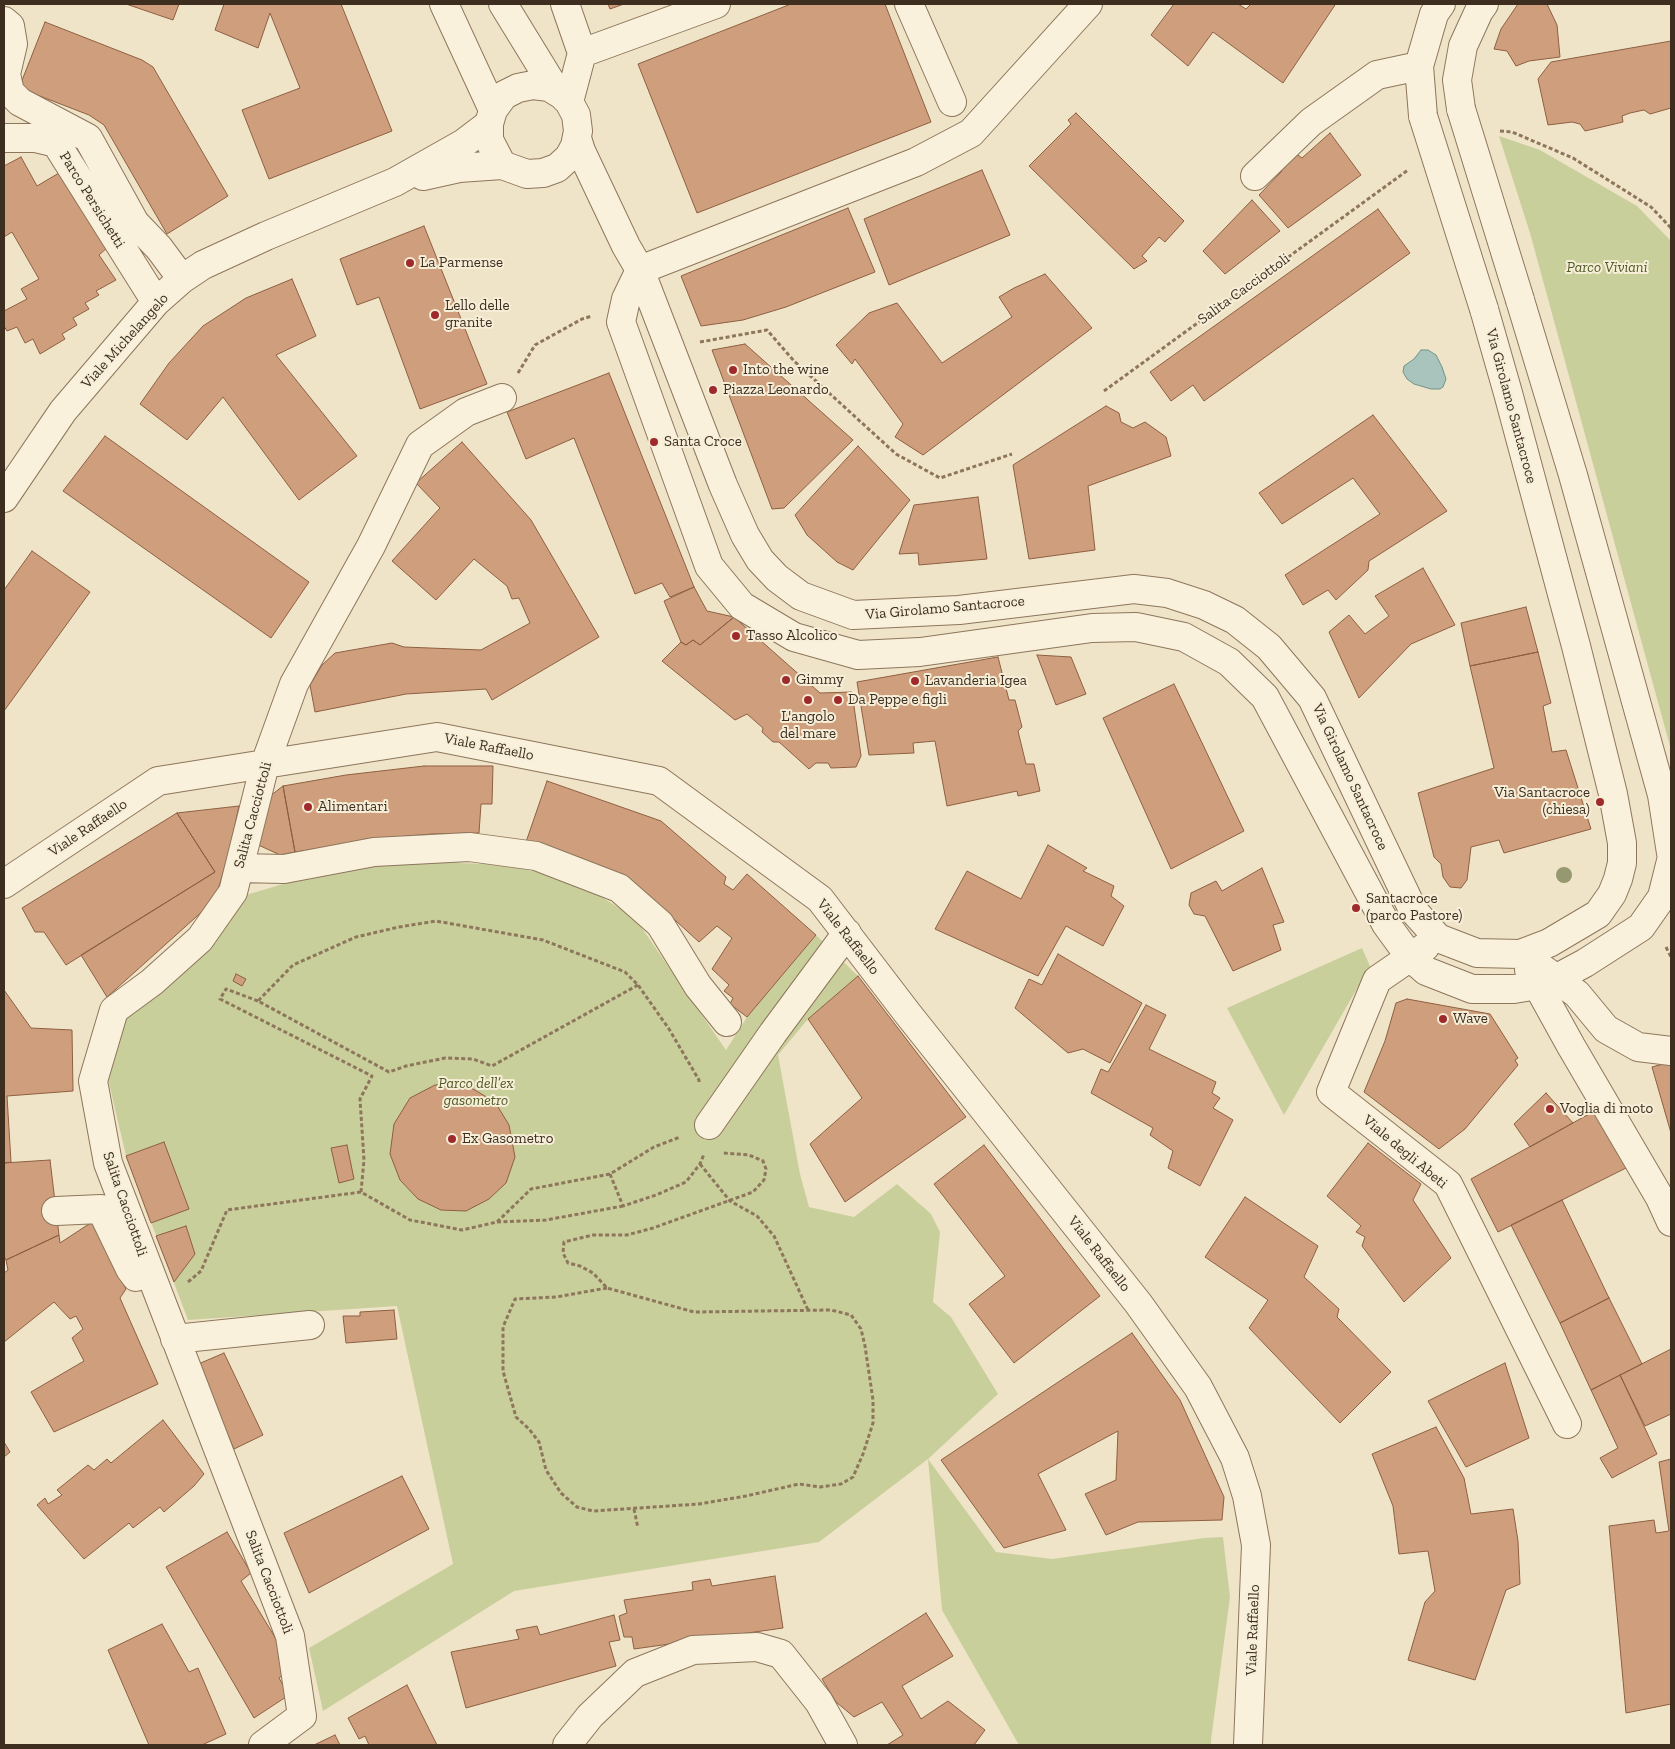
<!DOCTYPE html>
<html>
<head>
<meta charset="utf-8">
<style>
  body { margin:0 }
  #map { position:relative; width:1675px; height:1749px; overflow:hidden; background:#f0e4c8; font-family:"Zilla Slab",serif }
  canvas { display:block }
  .frame { position:absolute; inset:0; border:5px solid #3d2e20; pointer-events:none }
</style>
</head>
<body>
<div id="map">
<canvas width="1675" height="1749"></canvas>
<div class="frame"></div>
</div>
<script>
const ctx = document.querySelector('canvas').getContext('2d');
ctx.lineJoin = 'round';
function paint(path, color) {
  ctx.fillStyle = color;
  ctx.fill(path, 'evenodd');
}
function poly(rows) {
  const path = new Path2D();
  for (const r of rows) {
    path.moveTo(r[0], r[1]);
    for (let i = 2; i < r.length; i += 2) path.lineTo(r[i], r[i + 1]);
  }
  return path;
}
function strokePath(path, color, width, dash) {
  ctx.strokeStyle = color;
  ctx.lineWidth = width;
  ctx.lineCap = dash ? 'butt' : 'round';
  ctx.setLineDash(dash || []);
  ctx.stroke(path);
}
function drawText(font, color, halo, rows, align = 'center') {
  ctx.font = font + ' "Zilla Slab",serif';
  ctx.lineWidth = 4;
  ctx.setLineDash([]);
  ctx.textBaseline = 'middle';
  ctx.strokeStyle = halo;
  ctx.fillStyle = color;
  for (const [text, x, y, turn = 0] of rows) {
    ctx.save();
    ctx.translate(x, y);
    ctx.rotate((+turn || 0) * Math.PI / 180);
    ctx.textAlign = isNaN(turn) ? turn : align;
    if (halo) ctx.strokeText(text, 0, 0);
    ctx.fillText(text, 0, 0);
    ctx.restore();
  }
}
const green = poly([
  [1499,136,1540,150,1637,206,1671,241,1671,750,1530,233],
  [434,862,510,865,581,884,635,918,726,1050,747,1017,816,935,858,976,808,1019,778,1055,800,1174,809,1207,854,1217,897,1184,931,1214,940,1232,933,1302,951,1317,998,1394,928,1459,996,1552,1052,1559,1204,1538,1223,1537,1230,1597,1211,1740,1211,1745,1019,1745,942,1610,928,1459,819,1542,514,1591,323,1711,309,1648,453,1564,397,1306,188,1320,126,1156,106,1070,123,1016,246,895,330,870],
  [1362,948,1370,966,1284,1115,1227,1008]
]);
const water = poly([
  [1421,350,1428,350,1436,355,1442,367,1446,379,1443,387,1440,389,1431,389,1414,384,1407,379,1403,372,1404,366,1414,359,1421,350]
]);
const building = poly([
  [126,4,179,4,173,20,126,4],
  [224,4,341,4,392,131,269,179,242,110,300,88,270,13,258,48,215,30,224,4],
  [608,4,624,4,610,9,608,4],
  [791,4,885,4,931,122,697,213,638,64,791,4],
  [1174,4,1238,4,1246,9,1251,4,1332,4,1335,5,1283,83,1213,32,1188,66,1151,35,1174,4],
  [1518,4,1547,4,1557,25,1560,57,1529,61,1516,66,1507,51,1494,49,1501,29,1518,4],
  [45,22,142,60,153,67,228,196,167,234,104,125,89,115,19,88,45,22],
  [1671,41,1671,108,1650,114,1644,110,1630,113,1622,116,1623,122,1585,131,1580,124,1572,122,1548,125,1538,79,1551,62,1671,41],
  [1076,113,1184,221,1165,242,1159,237,1142,256,1147,261,1134,269,1029,166,1071,124,1068,120,1076,113],
  [1330,133,1361,175,1288,228,1259,195,1282,171,1278,166,1295,153,1302,158,1330,133],
  [21,157,37,186,64,170,108,247,99,255,116,280,96,291,99,295,85,303,89,309,73,318,77,325,62,334,65,339,40,354,33,339,25,343,17,327,7,331,4,326,4,311,27,299,21,289,39,279,12,232,4,237,4,166,21,157],
  [982,170,1010,235,889,285,864,219,982,170],
  [1252,200,1280,231,1225,274,1203,251,1252,200],
  [848,208,875,272,786,307,743,320,701,326,681,276,848,208],
  [1378,209,1410,253,1204,401,1193,385,1171,401,1150,372,1378,209],
  [424,226,487,384,420,409,379,297,357,305,340,259,424,226],
  [1045,274,1092,328,923,455,895,437,903,424,855,359,852,364,836,345,869,313,897,303,942,363,1012,317,999,297,1014,288,1045,274],
  [292,279,316,336,276,355,357,456,299,500,223,397,187,440,140,404,169,363,203,326,246,298,292,279],
  [745,344,853,440,784,508,772,509,712,350,745,344],
  [609,373,694,587,670,597,662,583,635,594,574,438,526,459,507,412,609,373],
  [1106,406,1119,413,1121,422,1133,428,1145,422,1166,437,1171,456,1088,486,1095,550,1029,559,1013,465,1106,406],
  [1373,415,1447,511,1369,561,1368,570,1336,600,1328,590,1303,605,1285,575,1380,514,1353,478,1282,524,1259,493,1373,415],
  [105,436,309,582,271,638,63,491,105,436],
  [462,442,531,520,599,637,492,700,486,689,406,694,315,712,310,685,322,665,335,653,392,643,404,647,481,650,530,623,519,598,512,599,507,586,474,559,436,600,392,561,440,508,416,483,462,442],
  [858,446,910,500,853,570,837,562,807,535,795,515,858,446],
  [978,497,987,559,919,565,918,553,899,554,914,505,978,497],
  [32,551,90,592,4,711,4,590,32,551],
  [1423,568,1455,625,1411,644,1359,698,1329,632,1349,615,1365,634,1389,616,1375,596,1423,568],
  [694,587,707,611,734,617,700,645,693,640,686,645,681,642,664,601,694,587],
  [1526,607,1538,652,1470,666,1461,623,1526,607],
  [734,617,820,693,852,692,861,756,856,767,831,768,828,763,816,763,809,769,779,742,773,742,762,732,763,728,747,714,735,720,662,661,681,642,686,645,693,640,700,645,734,617],
  [1538,652,1551,703,1543,706,1552,752,1566,750,1591,829,1504,853,1499,840,1471,847,1467,880,1461,888,1450,887,1443,877,1441,864,1434,857,1418,793,1494,768,1470,666,1538,652],
  [1037,655,1071,657,1086,694,1056,705,1037,655],
  [998,657,1009,700,1015,700,1022,727,1018,731,1026,764,1034,764,1040,791,1018,796,1017,791,947,806,935,741,913,743,914,753,869,755,857,682,998,657],
  [1174,684,1244,831,1171,869,1103,718,1174,684],
  [424,766,493,766,492,804,481,804,479,833,432,834,397,837,295,852,283,786,346,775,424,766],
  [547,781,661,821,726,877,724,884,733,890,747,874,816,935,747,1017,730,1004,733,998,724,991,729,985,712,969,732,938,717,926,699,942,629,878,526,842,547,781],
  [283,786,295,852,280,855,254,843,270,796,283,786],
  [239,806,229,853,215,900,107,997,81,955,215,872,177,813,239,806],
  [177,813,215,872,66,965,44,932,35,932,22,908,177,813],
  [1048,845,1087,868,1083,871,1114,886,1111,896,1124,906,1103,946,1066,926,1038,976,935,929,967,871,1021,899,1048,845],
  [1262,868,1284,922,1273,925,1281,950,1233,971,1205,916,1194,914,1189,905,1191,893,1216,881,1222,891,1262,868],
  [1058,954,1142,1003,1110,1063,1083,1049,1068,1053,1015,1008,1029,979,1042,985,1058,954],
  [236,974,246,979,242,986,233,981,236,974],
  [858,976,966,1117,845,1202,810,1144,862,1098,808,1019,858,976],
  [4,990,31,1028,72,1030,73,1091,7,1096,11,1162,4,1163,4,990],
  [1407,999,1490,1014,1518,1058,1515,1060,1518,1065,1465,1129,1439,1149,1364,1092,1385,1041,1396,1003,1407,999],
  [1146,1005,1166,1015,1149,1049,1216,1082,1212,1093,1220,1098,1213,1108,1233,1120,1200,1186,1168,1168,1173,1151,1150,1135,1153,1128,1091,1093,1101,1069,1108,1072,1146,1005],
  [1671,1062,1671,1133,1652,1067,1671,1062],
  [457,1084,473,1089,495,1102,509,1125,515,1157,506,1183,489,1199,466,1211,441,1210,418,1199,400,1180,390,1154,394,1124,410,1098,435,1085,457,1084],
  [1546,1093,1573,1123,1530,1147,1514,1124,1546,1093],
  [1600,1108,1630,1166,1498,1232,1471,1179,1600,1108],
  [164,1142,189,1209,151,1223,126,1156,164,1142],
  [1368,1143,1421,1184,1413,1200,1451,1258,1404,1302,1362,1246,1365,1237,1356,1232,1361,1226,1327,1196,1368,1143],
  [347,1145,354,1179,339,1183,331,1148,347,1145],
  [984,1145,1100,1296,1014,1363,969,1304,1005,1276,934,1184,984,1145],
  [50,1160,59,1235,6,1260,4,1256,4,1163,50,1160],
  [1245,1197,1318,1246,1304,1277,1339,1309,1337,1317,1391,1372,1340,1423,1249,1328,1268,1300,1205,1257,1245,1197],
  [1562,1200,1609,1298,1560,1323,1511,1225,1562,1200],
  [92,1222,126,1289,120,1298,158,1384,54,1432,31,1392,84,1361,72,1338,83,1329,76,1316,70,1319,54,1302,4,1342,4,1273,8,1270,6,1260,59,1235,60,1243,92,1222],
  [186,1226,195,1254,174,1282,156,1236,186,1226],
  [1609,1298,1642,1364,1591,1390,1560,1323,1609,1298],
  [394,1310,397,1339,346,1343,343,1316,360,1316,360,1312,394,1310],
  [1132,1333,1180,1400,1224,1497,1222,1520,1138,1522,1106,1535,1085,1494,1116,1480,1118,1431,1038,1474,1066,1530,1004,1548,941,1460,1132,1333],
  [1671,1349,1671,1414,1645,1426,1620,1375,1671,1349],
  [224,1353,263,1435,234,1449,196,1365,224,1353],
  [1505,1363,1529,1438,1466,1467,1428,1401,1505,1363],
  [1620,1375,1657,1454,1612,1478,1600,1458,1618,1448,1591,1390,1620,1375],
  [163,1420,204,1474,194,1486,164,1512,160,1507,133,1528,129,1523,84,1559,37,1505,45,1498,48,1504,62,1495,57,1490,88,1465,94,1470,107,1459,111,1463,163,1420],
  [1436,1427,1464,1478,1471,1514,1513,1509,1518,1541,1520,1584,1506,1590,1475,1680,1408,1660,1425,1602,1435,1591,1428,1551,1399,1554,1393,1506,1372,1454,1436,1427],
  [4,1442,10,1452,4,1457,4,1442],
  [1671,1459,1671,1704,1626,1713,1609,1526,1654,1520,1656,1533,1669,1531,1659,1462,1671,1459],
  [402,1476,429,1529,309,1593,284,1533,402,1476],
  [227,1532,251,1573,241,1581,285,1654,278,1658,287,1672,279,1678,289,1695,254,1718,166,1567,227,1532],
  [775,1576,783,1628,634,1649,632,1637,624,1637,619,1616,627,1613,624,1600,693,1590,692,1582,710,1579,712,1586,775,1576],
  [926,1613,953,1656,902,1686,921,1719,948,1701,985,1730,974,1745,887,1745,903,1735,882,1702,854,1717,836,1702,822,1679,926,1613],
  [614,1615,620,1640,609,1642,616,1666,466,1708,451,1652,519,1639,516,1630,537,1626,540,1635,614,1615],
  [162,1624,189,1672,198,1668,226,1734,202,1745,149,1745,108,1650,162,1624],
  [407,1685,437,1745,369,1745,365,1736,359,1739,348,1718,407,1685],
  [335,1735,340,1745,314,1745,335,1735]
]);
const path = poly([
  [1500,131,1512,132,1573,158,1651,207,1671,228],
  [700,342,767,330,794,361,896,454,940,478,1012,454],
  [518,373,535,345,582,319,592,316],
  [1104,391,1408,170],
  [1666,947,1671,957],
  [638,985,492,1066,473,1059,445,1058,406,1066,389,1072,258,1001,293,965,356,937,399,927,436,921,543,940,625,972,638,985,669,1029,699,1080,699,1083],
  [258,1001,226,989,220,999,372,1076,360,1099,364,1160,361,1192],
  [700,1164,730,1201,757,1216,774,1236,808,1310],
  [610,1174,623,1206,656,1195,686,1182,700,1164,704,1154],
  [497,1222,546,1220,623,1206],
  [188,1282,201,1271,227,1210,361,1192,410,1220,462,1230,497,1222,531,1189,610,1174,654,1147,680,1137],
  [607,1288,556,1297,515,1299,503,1327,503,1371,516,1417,529,1429,539,1442,546,1470,561,1493,577,1507,593,1511,699,1504,746,1496,799,1484,820,1487,841,1484,853,1477,863,1454,873,1423,873,1400,865,1346,861,1329,851,1315,831,1310,694,1312,607,1288,593,1273,580,1266,568,1263,563,1253,564,1242,593,1235,627,1235,653,1228,753,1192,764,1180,766,1169,763,1161,749,1155,723,1153],
  [634,1509,638,1528]
]);
const minor = poly([
  [444,4,493,110],
  [503,4,557,92],
  [565,4,582,53,569,102],
  [909,4,952,102],
  [4,21,10,26,13,44,6,74,10,92,20,102,88,138,135,223,159,248,182,279],
  [582,53,716,4],
  [1461,109,1457,80,1463,46,1479,11,1484,4],
  [1423,116,1419,66,1434,14,1441,4],
  [4,138,35,138,56,143,156,302],
  [577,138,581,151,626,246,640,270,723,485,745,535,760,560,777,578,801,596,853,615,959,610,1134,589,1167,593,1204,605,1235,620,1269,647,1312,698,1413,910,1438,938,1477,953,1520,954,1549,943,1598,914,1612,894,1618,879,1622,863,1622,843,1613,794,1576,646,1508,393,1484,309],
  [423,176,459,168,502,165,527,174,543,173,557,168,569,157,575,146,578,131,576,115,569,102,562,95,549,87,533,85,518,88,504,95,493,110,489,124,489,140,502,165],
  [1255,176,1311,122,1377,75,1419,66],
  [640,270,626,299,621,322,709,566,742,606,794,637,858,655,920,652,1092,628,1136,627,1184,637,1229,662,1265,697,1386,924,1410,957,1426,971,1472,989,1514,989,1538,985,1557,978,1585,963,1641,927,1662,897,1671,861],
  [640,270,916,162,971,133,1088,4],
  [1520,300,1573,475,1662,795,1671,853],
  [4,498,63,411,156,302,182,279,203,265,266,236,395,182,464,143,489,124],
  [239,868,284,869,374,852,469,847,536,856,619,888,660,924,698,986,727,1022],
  [4,884,158,781,265,764,437,737,659,781,820,899,908,1014,1138,1303,1198,1387,1235,1458,1247,1496,1256,1545,1248,1745],
  [1425,947,1377,980,1331,1092,1448,1184,1567,1424],
  [1543,969,1577,994,1606,1029,1638,1047,1671,1051],
  [1529,970,1571,1046,1660,1198,1671,1222],
  [709,1125,773,1033,847,933],
  [56,1211,101,1209,130,1269,136,1277],
  [175,1339,310,1325],
  [263,1745,302,1716,290,1636,108,1163,93,1081,114,1010,152,982,200,939,233,892,265,764,294,684,371,546,420,445,466,412,502,398],
  [567,1745,590,1716,635,1673,693,1650,757,1647,781,1654,819,1702,843,1745]
]);
const minorBridge = poly([
  [1461,109,1520,300],
  [1423,116,1484,309]
]);
const trees = [
  [1564,875]
];
const markers = [
  [410,263,5,"#9e2a2b"],
  [435,315,5,"#9e2a2b"],
  [733,370,5,"#9e2a2b"],
  [713,390,5,"#9e2a2b"],
  [654,442,5,"#9e2a2b"],
  [736,636,5,"#9e2a2b"],
  [786,680,5,"#9e2a2b"],
  [915,681,5,"#9e2a2b"],
  [808,700,5,"#9e2a2b"],
  [838,700,5,"#9e2a2b"],
  [1600,802,5,"#9e2a2b"],
  [308,807,5,"#9e2a2b"],
  [1356,908,5,"#9e2a2b"],
  [1443,1019,5,"#9e2a2b"],
  [1550,1109,5,"#9e2a2b"],
  [452,1139,5,"#9e2a2b"]
];
const streetNames = [
  ["Parco Persichetti",92,200,58],
  ["Salita Cacciottoli",1244,289,-36],
  ["Viale Michelangelo",125,341,-48],
  ["Via Girolamo Santacroce",1511,406,75],
  ["Via Girolamo Santacroce",945,608,-5],
  ["Viale Raffaello",489,747,11],
  ["Via Girolamo Santacroce",1350,777,65],
  ["Salita Cacciottoli",253,815,-75],
  ["Viale Raffaello",88,828,-34],
  ["Viale Raffaello",848,937,52],
  ["Viale degli Abeti",1405,1152,40],
  ["Salita Cacciottoli",125,1204,71],
  ["Viale Raffaello",1099,1254,52],
  ["Salita Cacciottoli",269,1582,69],
  ["Viale Raffaello",1253,1630,-88]
];
const poiNames = [
  ["La Parmense",420,263],
  ["Lello delle",445,306],
  ["granite",445,323],
  ["Into the wine",743,370],
  ["Piazza Leonardo",723,390],
  ["Santa Croce",664,442],
  ["Tasso Alcolico",746,636],
  ["Gimmy",796,680],
  ["Lavanderia Igea",925,681],
  ["Da Peppe e figli",848,700],
  ["L'angolo",808,717,"center"],
  ["del mare",808,734,"center"],
  ["Via Santacroce",1590,793,"right"],
  ["(chiesa)",1590,810,"right"],
  ["Alimentari",318,807],
  ["Santacroce",1366,899],
  ["(parco Pastore)",1366,916],
  ["Wave",1453,1019],
  ["Voglia di moto",1560,1109],
  ["Ex Gasometro",462,1139]
];
const parkNames = [
  ["Parco Viviani",1607,268],
  ["Parco dell’ex",476,1084],
  ["gasometro",476,1101]
];
paint(green, '#c9cf9b');
paint(water, '#a9c4bc');
strokePath(water, '#6f938a', 1);
paint(building, '#cf9f7d');
strokePath(building, '#8d5f41', 1);
strokePath(minor, '#8d765c', 30);
strokePath(path, '#8d765c', 3, [4, 2.5]);
strokePath(minor, '#faf1dc', 28);
strokePath(minorBridge, '#8d765c', 30, []);
strokePath(minorBridge, '#faf1dc', 28);
ctx.fillStyle = '#96986f';
for (const [x, y] of trees) {
  ctx.beginPath();
  ctx.arc(x, y, 8, 0, 2 * Math.PI);
  ctx.fill();
}
for (const [x, y, r, color] of markers) {
  const dot = new Path2D();
  dot.arc(x, y, r, 0, 2 * Math.PI);
  ctx.fillStyle = color;
  ctx.fill(dot);
  strokePath(dot, '#f7eed8', 2);
}
drawText('15px', '#3d2e20', '#f7eed8', streetNames);
drawText('15px', '#3d2e20', '#f7eed8', poiNames, 'left');
drawText('italic 15px', '#4d5a26', '#f7eed8', parkNames);
</script>
</body>
</html>
